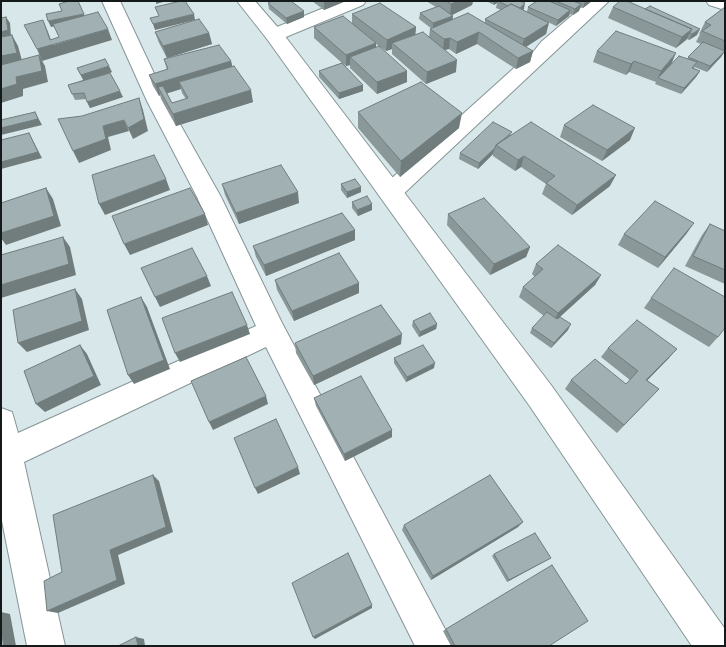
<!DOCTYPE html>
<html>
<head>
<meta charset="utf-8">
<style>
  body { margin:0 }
  #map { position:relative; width:726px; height:647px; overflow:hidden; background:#d7e7ea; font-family:"PT Sans Narrow",sans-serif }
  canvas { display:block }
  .frame { position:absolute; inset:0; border:2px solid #14191a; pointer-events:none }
</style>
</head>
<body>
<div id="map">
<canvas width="726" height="647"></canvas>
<div class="frame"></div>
</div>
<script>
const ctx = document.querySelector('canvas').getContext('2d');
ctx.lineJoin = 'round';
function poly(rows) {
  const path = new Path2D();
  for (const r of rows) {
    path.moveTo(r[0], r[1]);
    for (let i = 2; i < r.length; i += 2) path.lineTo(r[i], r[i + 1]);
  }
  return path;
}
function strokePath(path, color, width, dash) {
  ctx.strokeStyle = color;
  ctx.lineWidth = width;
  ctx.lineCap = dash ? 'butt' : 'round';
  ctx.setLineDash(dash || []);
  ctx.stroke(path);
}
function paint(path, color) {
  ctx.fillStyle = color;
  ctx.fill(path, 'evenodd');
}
const street = poly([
  [102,1,120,1,167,101,221,197,282,323,454,646,415,646,266,347,24,462,65,646,27,646,1,516,1,408,12,412,18,433,256,326,197,197,147,101,102,1],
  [341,1,366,1,363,5,281,39,274,41,267,39,265,35,267,31,341,1],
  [589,1,609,1,398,199,390,201,382,199,378,193,382,187,514,68,530,56,541,42,589,1],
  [706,1,725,1,725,10,709,5,706,1]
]);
const secondary = poly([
  [237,1,255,1,281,31,551,385,725,629,725,646,692,646,529,405,267,39,237,1]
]);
const wall = poly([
  [312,1,346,1,324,10],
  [426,1,473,1,472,5,452,15,453,20,485,23,485,19,501,10,496,8,497,3,494,5,486,1,520,1,524,9,523,10,527,12,528,7,537,1,592,1,583,8,580,7,579,11,573,15,570,14,569,16,556,26,548,22,546,34,526,47,533,51,530,62,516,69,477,44,456,54,449,49,445,50,456,72,426,84,392,54,392,49,386,51,376,44,376,47,407,71,407,82,377,94,350,68,350,65,346,66,343,63,363,91,339,99,319,77,319,71,342,63,314,38,314,27,352,23,352,14,416,27,415,35,429,37,430,29,432,29,419,19,420,13,436,7],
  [268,3,304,17,287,24,269,9],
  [613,7,697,35,689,40,687,39,686,40,676,48,608,18],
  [725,7,725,50,724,51,725,51,721,57,707,72,694,67,694,68,700,71,696,77,681,94,655,84,656,82,629,72,626,75,593,62,597,51,671,64,687,59,701,44,696,42,700,34,699,34,705,22],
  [155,32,209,33,212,44,167,58,159,43],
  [164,59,231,61,232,66,253,102,176,126,161,99,160,95,159,96,153,86,149,75,167,70],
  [181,89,182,93,186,99,172,103,167,93],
  [77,68,112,72,104,75,123,97,90,108,86,99,75,100,68,85,83,80],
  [358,112,459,128,400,177,358,128],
  [564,125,630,140,602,161,560,137],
  [511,134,610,186,572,215,542,194,546,184,521,167,515,171,493,156,493,154,478,169,459,159,460,153],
  [222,184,299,203,239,224,225,195],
  [341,184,361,187,361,192,347,198,341,190],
  [352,202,372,204,372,210,358,216,352,208],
  [448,214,530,247,526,257,490,275,447,225],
  [710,224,725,231,725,284,685,266,702,235],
  [355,230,355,240,266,276,256,257,253,246],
  [687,233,658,268,618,245,624,234],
  [536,264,601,275,595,285,560,317,568,330,551,348,530,333,532,328,544,316,519,297,523,287,535,277,532,274],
  [275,280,359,283,359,293,294,321,277,290],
  [651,298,718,337,709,347,644,308],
  [413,321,437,324,436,329,419,337,412,326],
  [295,343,401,344,314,385,296,353],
  [608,348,669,358,647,380,659,389,617,433,565,389,571,380,626,384,630,380,601,357],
  [394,358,434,368,406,382,394,363],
  [314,398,392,430,392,437,345,461,316,406],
  [404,525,518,527,431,580,402,530],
  [494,554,551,558,507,582,492,556],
  [446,629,549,646,451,646,443,631]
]);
const shadedWall = poly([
  [156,1,167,1,156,4],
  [324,1,346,1,324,10],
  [458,1,473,1,472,5,450,16,451,4],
  [494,1,500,1,497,2,497,3,494,5],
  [585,1,592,1,583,8],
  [525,3,524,9,517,15,518,9],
  [581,4,579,11,573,15,575,9],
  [570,10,569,16,556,26,558,20],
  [304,11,304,17,287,24,286,18],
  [84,14,86,20,51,27,48,21],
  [194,14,195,20,155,30,153,24],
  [453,16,452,22,433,29,433,23],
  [6,17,10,23,11,36,1,39,1,32],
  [43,20,48,32,53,45,108,29,112,40,42,61,37,49,50,40],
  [549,23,546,34,521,50,524,39],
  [416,27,415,38,392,43,392,49,386,51,387,40],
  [692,29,686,40,676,48,682,37],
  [700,29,697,35,689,40,692,34],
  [479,32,477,44,456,54,457,42],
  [209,33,212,44,167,58,163,46],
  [12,35,18,46,23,64,1,69,1,56],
  [450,38,449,49,443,50,444,39],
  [376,43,376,54,350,57,350,65,346,66,346,55],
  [533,51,530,62,516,69,518,58],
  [725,51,721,57,707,72,710,66],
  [676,53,671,65,658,78,661,71],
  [39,55,45,66,48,82,23,89,23,96,1,103,1,89,16,77],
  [457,60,456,72,426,84,427,72],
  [231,61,234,73,179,82,181,89,162,95,158,87,160,95,159,96,155,84],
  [634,61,629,72,626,75,631,64],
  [109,66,112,72,84,81,81,75],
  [407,71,407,82,377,94,377,82],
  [700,71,696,77,681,94,684,88],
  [363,85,363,91,339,99,339,93],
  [251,90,253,102,176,126,173,114],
  [120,91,123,97,90,108,87,102],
  [139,98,143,110,148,131,133,139,128,128],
  [35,112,42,125,1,135,1,128],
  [462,113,459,128,400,177,401,161],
  [124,120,129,131,108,137,111,150,79,163,73,151,103,126],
  [635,128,630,140,602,161,607,150],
  [29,133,42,158,1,169,1,162],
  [495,148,493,154,478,169,479,163],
  [524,156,521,167,515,171,518,160],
  [616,175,610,186,572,215,577,205],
  [166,179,170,190,105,215,99,204],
  [361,187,361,192,347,198,347,192],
  [46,188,53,199,61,226,6,245,1,238,1,233],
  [298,192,299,203,239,224,236,213],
  [372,204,372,210,358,216,357,210],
  [205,214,208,225,130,255,124,244],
  [694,223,687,233,658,268,665,257],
  [355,230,355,240,266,276,264,265],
  [63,237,70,247,76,275,1,298,1,285],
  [530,247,526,257,490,275,494,264],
  [601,275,595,285,553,323,558,313],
  [207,276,211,286,160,307,155,297],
  [359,283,359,293,294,321,292,311],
  [75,289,82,299,89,330,27,352,18,343],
  [141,297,147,307,170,369,134,384,128,375],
  [437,324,436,329,419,337,420,332],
  [571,324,568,330,551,348,554,343],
  [247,325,250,334,180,362,175,353],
  [402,334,401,344,314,385,313,376],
  [80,345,87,354,101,385,45,412,36,404],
  [677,349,669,358,639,389,646,380],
  [435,363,434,368,406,382,407,377],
  [266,396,268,404,213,430,209,422],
  [392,430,392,437,345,461,344,454],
  [298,467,300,474,258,494,255,488],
  [153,475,159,481,173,532,118,555,125,584,58,613,47,611,110,550],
  [523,522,518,527,431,580,433,576],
  [551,558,547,560,507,582,509,580],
  [372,605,372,608,315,639,313,637],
  [1,612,10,614,16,646,4,646,1,630],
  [136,637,144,639,145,646,138,646]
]);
const building = poly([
  [69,1,78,1,84,14,48,21,46,14,62,11,59,4,69,1],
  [181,1,185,1,194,14,153,24,150,18,159,16,155,7,181,1],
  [272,1,291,1,304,11,286,18,268,3,272,1],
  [446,1,458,1,451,4,446,1],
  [498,1,520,1,525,3,520,8,511,4,508,6,498,1],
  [537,1,549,1,570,10,558,20,528,7,537,1],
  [556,1,573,1,581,4,575,9,556,1],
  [620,1,627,1,692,29,682,37,613,7,620,1],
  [380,3,416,27,387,40,352,14,380,3],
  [511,4,549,23,524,39,485,19,511,4],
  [439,6,453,16,433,23,420,13,439,6],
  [650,6,700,29,692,34,690,33,692,29,645,9,650,6],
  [725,7,725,41,702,31,711,25,705,22,725,7],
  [98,12,108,29,37,49,24,25,43,20,50,40,59,37,53,24,98,12],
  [468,13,533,51,518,58,479,32,457,42,450,38,444,39,430,29,468,13],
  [343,16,376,43,346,55,314,27,343,16],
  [6,17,8,30,1,32,1,18,6,17],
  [199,19,209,33,163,46,155,32,199,19],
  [616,31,676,53,661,71,634,61,631,64,597,51,616,31],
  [423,32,457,60,427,72,392,43,423,32],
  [12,35,17,53,1,56,1,37,12,35],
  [703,42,725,51,710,66,688,57,703,42],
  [219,45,231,61,155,84,149,75,168,69,164,59,219,45],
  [379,46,407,71,377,82,350,57,379,46],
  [39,55,42,71,16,77,17,84,1,89,1,65,39,55],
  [679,56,697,62,692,68,700,71,684,88,658,78,679,56],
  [105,59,109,66,81,75,77,68,105,59],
  [342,63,363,85,339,93,319,71,342,63],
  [234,66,251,90,173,114,158,87,163,86,172,103,188,98,179,82,234,66],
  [110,73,120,91,87,102,84,93,72,94,68,85,110,73],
  [421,82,462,113,401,161,358,112,421,82],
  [139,98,144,119,128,128,124,120,103,126,106,139,73,151,58,119,82,116,139,98],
  [593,105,635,128,607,150,564,125,593,105],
  [35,112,38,119,1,128,1,120,35,112],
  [493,122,512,132,504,139,496,145,495,148,479,163,460,153,493,122],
  [531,122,616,175,577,205,546,183,555,176,524,156,518,160,496,145,531,122],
  [29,133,38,152,1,162,1,140,29,133],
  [154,155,166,179,99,204,92,175,154,155],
  [281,165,298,192,236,213,222,184,281,165],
  [355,179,361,187,347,192,341,184,355,179],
  [46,188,54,216,1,233,1,203,46,188],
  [190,188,205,214,124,244,112,216,190,188],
  [367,196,372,204,357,210,352,202,367,196],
  [484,198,530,247,494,264,448,214,484,198],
  [655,201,694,223,665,257,624,234,655,201],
  [342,213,355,230,264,265,253,246,342,213],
  [710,224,725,231,725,270,693,256,710,224],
  [63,237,69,264,1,285,1,255,63,237],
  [558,245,601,275,558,313,523,287,543,269,536,264,558,245],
  [192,248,207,276,155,297,141,268,192,248],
  [339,253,359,283,292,311,275,280,339,253],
  [674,268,725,297,725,328,718,337,651,298,674,268],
  [75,289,82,321,18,343,13,310,75,289],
  [232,292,247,325,175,353,162,318,232,292],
  [141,297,164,360,128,375,107,310,141,297],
  [381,305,402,334,313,376,295,343,381,305],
  [547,312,557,319,560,317,571,324,554,343,532,328,547,312],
  [430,313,437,324,420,332,413,321,430,313],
  [637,320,677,349,646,380,659,389,624,425,571,380,595,359,626,384,638,371,608,348,637,320],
  [80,345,94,376,36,404,24,371,80,345],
  [423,345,435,363,407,377,394,358,423,345],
  [246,357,266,396,209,422,191,381,246,357],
  [361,376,392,430,344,454,314,398,361,376],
  [276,419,298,467,255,488,234,438,276,419],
  [153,475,166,527,110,550,117,580,47,611,44,581,62,572,53,515,153,475],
  [490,475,523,522,433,576,404,525,490,475],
  [535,533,551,558,509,580,494,554,535,533],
  [348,553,372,605,313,637,292,583,348,553],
  [552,565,588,621,549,646,455,646,446,629,552,565],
  [1,630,4,646,1,646,1,630],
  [136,637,138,646,118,646,136,637]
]);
strokePath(street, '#869597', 2);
strokePath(secondary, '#869597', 2);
paint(street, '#fff');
paint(secondary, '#fff');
paint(wall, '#8a989a');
paint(shadedWall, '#717c7d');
paint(building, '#a1b1b3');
strokePath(building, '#717c7d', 1);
</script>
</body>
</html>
